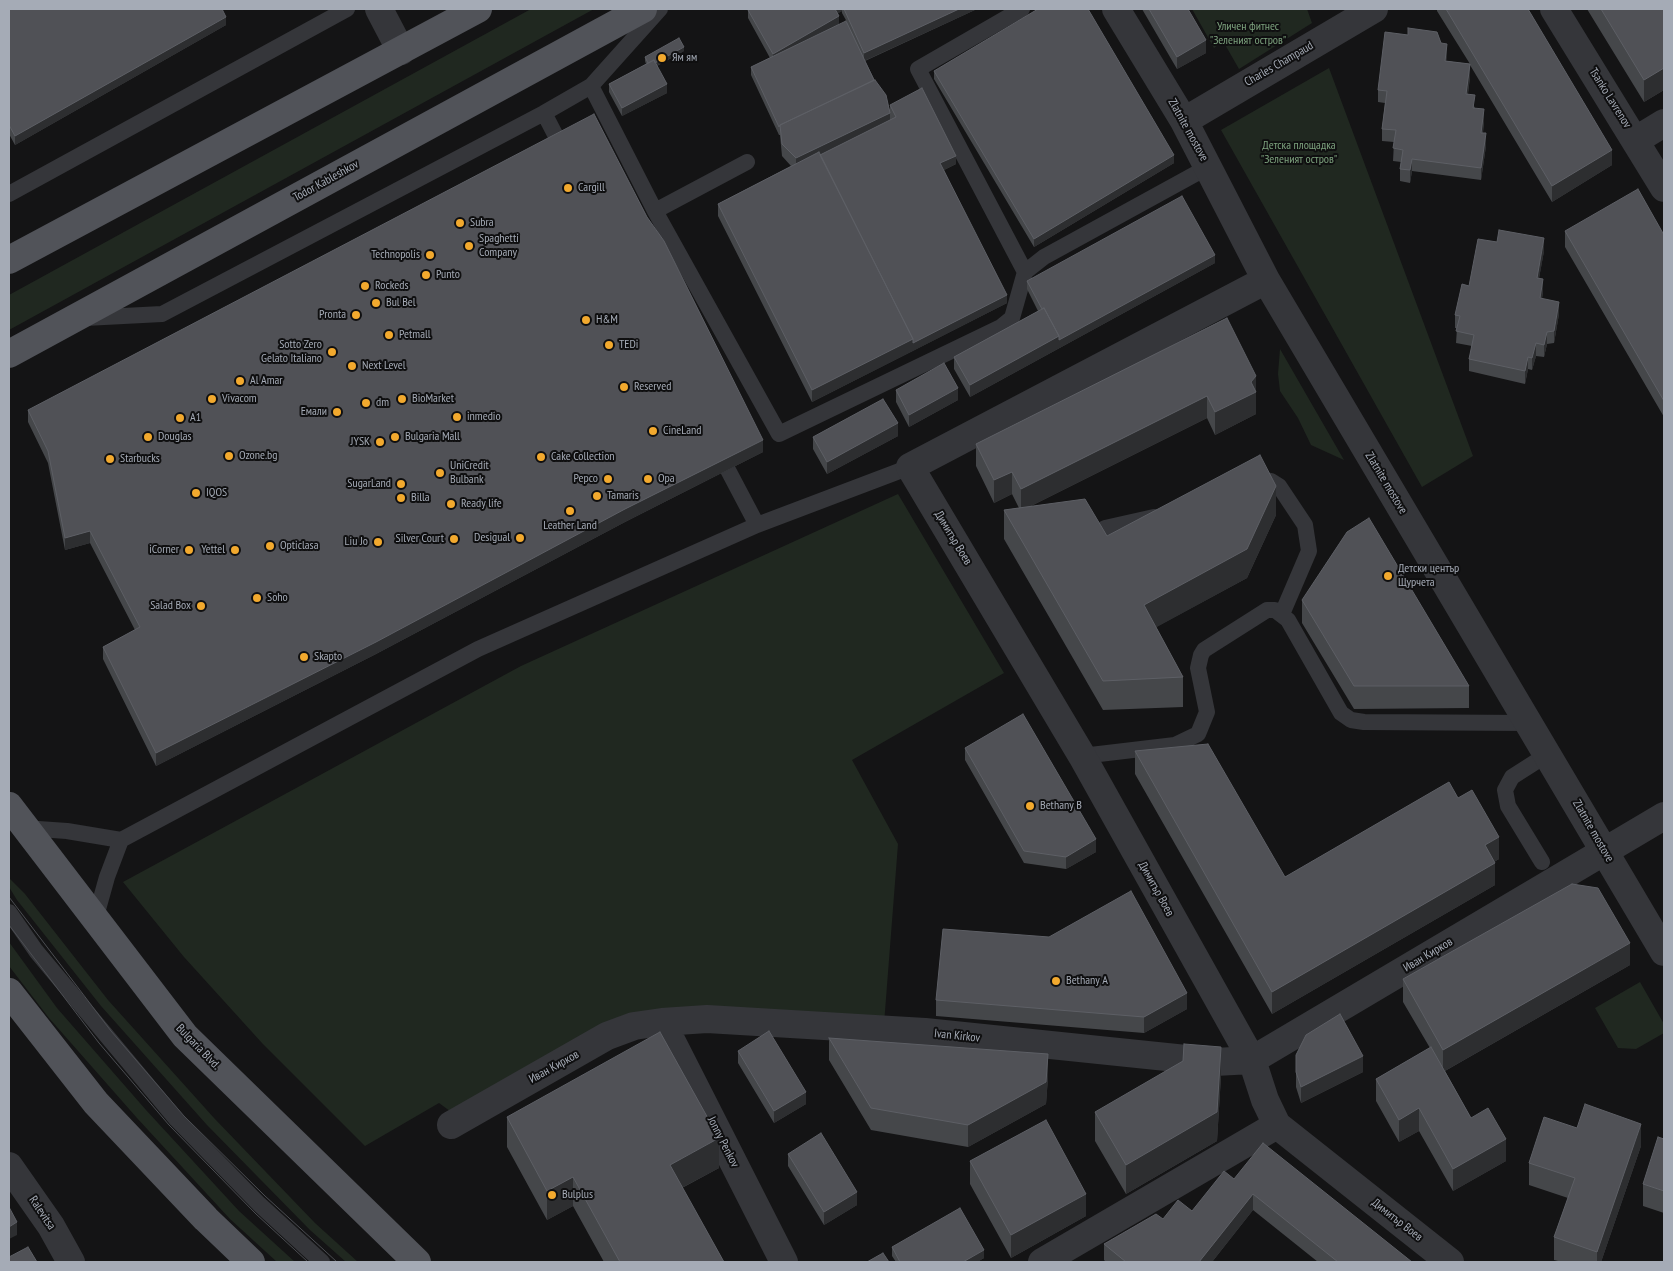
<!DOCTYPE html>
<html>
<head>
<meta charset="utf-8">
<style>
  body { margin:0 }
  #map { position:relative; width:1673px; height:1271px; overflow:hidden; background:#141415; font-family:"PT Sans Narrow",sans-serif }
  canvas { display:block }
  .frame { position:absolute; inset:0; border:10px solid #a5abb6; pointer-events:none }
</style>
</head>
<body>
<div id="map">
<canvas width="1673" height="1271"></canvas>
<div class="frame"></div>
</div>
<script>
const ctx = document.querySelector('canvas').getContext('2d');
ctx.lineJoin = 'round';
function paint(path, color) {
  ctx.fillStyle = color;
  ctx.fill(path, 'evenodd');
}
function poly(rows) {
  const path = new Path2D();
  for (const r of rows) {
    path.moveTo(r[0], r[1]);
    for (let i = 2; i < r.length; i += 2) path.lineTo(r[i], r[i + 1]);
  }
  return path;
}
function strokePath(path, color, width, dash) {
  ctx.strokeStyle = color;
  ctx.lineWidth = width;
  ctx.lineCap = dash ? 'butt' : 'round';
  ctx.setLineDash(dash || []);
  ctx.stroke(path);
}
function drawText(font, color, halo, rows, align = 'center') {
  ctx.font = font + ' "PT Sans Narrow",sans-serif';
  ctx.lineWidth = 4;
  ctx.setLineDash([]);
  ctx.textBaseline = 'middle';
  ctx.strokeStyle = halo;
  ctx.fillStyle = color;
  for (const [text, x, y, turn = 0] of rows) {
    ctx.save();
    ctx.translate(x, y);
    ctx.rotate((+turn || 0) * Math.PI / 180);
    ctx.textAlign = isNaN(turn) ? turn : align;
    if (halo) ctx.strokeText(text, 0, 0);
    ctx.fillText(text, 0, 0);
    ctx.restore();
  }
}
const green = poly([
  [531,9,594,9,9,330,9,295],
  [1192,9,1307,9,1312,23,1239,69,1223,41,1214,48],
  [1329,68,1473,456,1422,487,1221,130],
  [1280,349,1344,460,1311,445,1298,418,1280,391,1278,374],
  [898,494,1004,673,852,760,898,844,884,1024,683,1008,454,1114,439,1103,365,1146,262,1043,184,957,123,882,521,666],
  [9,878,25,894,108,1000,214,1118,315,1223,358,1262,346,1262,310,1230,207,1125,101,1006,17,900,9,887],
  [9,942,57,1008,146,1110,239,1211,295,1262,277,1262,230,1219,137,1118,49,1018,9,966],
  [1640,982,1664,1024,1664,1033,1636,1049,1618,1048,1595,1008]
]);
const service = poly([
  [1022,9,918,69,1025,272],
  [591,86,655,211,779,434,1001,327,1012,318,1025,272,1044,257,1208,167],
  [544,113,560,144],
  [9,194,347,9],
  [655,211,747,162],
  [85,318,162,314,544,113,591,86,660,9],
  [728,470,757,525],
  [1255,483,1260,480,1271,481,1279,486,1305,525,1309,551,1282,614],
  [1105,528,1154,517],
  [1082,756,1175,745,1198,734,1207,712,1198,668,1201,655,1204,650,1267,610,1275,610,1288,620,1341,713,1351,720,1364,722,1529,723],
  [24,828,67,831,121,840,478,649,757,525,910,467],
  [1542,862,1508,806,1505,790,1512,777,1548,754],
  [9,912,36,951,177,1120,259,1204,322,1262],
  [95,920,107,877,121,840]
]);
const minor = poly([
  [379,9,401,51],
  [1116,9,1184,121,1266,280,1664,952],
  [1554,9,1664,188],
  [1184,121,1374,9],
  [1636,140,1664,123],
  [1266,280,910,467,1082,756,1252,1060,1265,1100,1277,1125,1450,1262],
  [662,1022,784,1262],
  [451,1125,607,1036,634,1026,662,1022,707,1019,925,1032,1215,1062,1252,1060,1664,816],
  [9,1166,51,1226,71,1262],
  [1042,1262,1277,1125]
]);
const primary = poly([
  [9,260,478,9],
  [9,354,643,9],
  [9,806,185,1036,417,1262],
  [9,992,96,1103,206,1219,251,1262]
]);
const tram = poly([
  [9,897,111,1031,184,1116,265,1196,337,1262],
  [9,925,99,1043,169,1125,256,1214,308,1262]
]);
const wall = poly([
  [9,9,226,25,15,145,9,134],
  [749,9,977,9,865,61,890,110,890,105,956,164,944,170,1007,303,812,402,718,216,718,204,791,166,782,156,780,135,779,135,751,75,751,67,770,58,748,18,748,10],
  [842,11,842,13,847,22,833,28,839,24,838,13],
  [1142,9,1188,9,1206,53,1177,69],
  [1437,9,1528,9,1612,165,1552,202,1470,65,1470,77,1468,94,1475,108,1484,121,1483,133,1486,146,1481,180,1412,171,1410,183,1400,181,1400,169,1401,162,1393,161,1394,142,1382,141,1382,129,1385,103,1378,102,1378,90,1441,43,1447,56,1446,61,1470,64,1437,11],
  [1587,9,1664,9,1664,90,1644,102],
  [684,51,657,66,667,93,622,116,609,92,609,84,646,64,645,61,645,57],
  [934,71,1174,163,1034,247,934,79],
  [1565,231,1664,235,1664,417,1565,247],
  [1544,251,1539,278,1543,291,1542,299,1559,314,1554,343,1547,344,1544,357,1536,356,1532,370,1528,369,1525,384,1469,371,1469,359,1472,346,1456,343,1457,328,1455,328,1455,315,1469,286],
  [1215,263,970,397,954,369,954,357,1038,311,1027,289,1027,281],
  [1227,318,1256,398,1256,414,1215,435,1207,418,1031,506,1107,536,1276,515,1247,578,1156,627,1183,677,1183,707,1103,710,1004,539,1004,510,1019,508,1012,494,994,503,976,466,976,444],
  [896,390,958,400,909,427,896,402],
  [28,410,763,452,625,522,376,654,156,766,103,659,103,647,135,630,90,543,65,550,48,463,28,422],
  [898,436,827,474,813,449,813,437],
  [1302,600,1469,686,1469,708,1354,709,1302,623],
  [965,748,1096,852,1066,869,1024,863,965,760],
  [1135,751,1285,877,1458,798,1499,859,1494,862,1495,885,1272,1014,1135,774],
  [1049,937,1187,1009,1144,1033,936,1016,936,1000],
  [1630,965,1445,1071,1471,1118,1506,1161,1453,1191,1419,1131,1399,1142,1376,1101,1376,1079,1430,1048,1403,1002,1403,979],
  [829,1038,1048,1077,1046,1104,968,1147,871,1130,829,1060],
  [738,1051,806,1104,774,1123,738,1063],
  [1296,1055,1363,1072,1301,1103,1296,1087],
  [1221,1076,1217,1141,1126,1194,1095,1141,1095,1112],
  [507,1117,719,1168,682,1188,724,1262,604,1262,573,1206,547,1220,507,1147],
  [1577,1128,1641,1146,1601,1262,1562,1262,1554,1260,1554,1237,1568,1198,1529,1185,1529,1163],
  [1664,1139,1664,1213,1643,1206,1643,1184],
  [788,1154,857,1205,824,1225,788,1166],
  [970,1161,1086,1216,1011,1258,970,1184],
  [1234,1179,1412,1262,1318,1262,1253,1210,1212,1262,1106,1262,1104,1260,1104,1244,1163,1219,1192,1211],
  [892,1247,984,1258,977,1262,896,1262,892,1256]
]);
const shadedWall = poly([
  [834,9,842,9,842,11,834,16],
  [959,9,977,9,864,61,864,53],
  [839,16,839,24,773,62,773,54],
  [226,17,226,25,15,145,15,136],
  [1206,40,1206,53,1177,69,1177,57],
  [1447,44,1447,56,1445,73,1445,61],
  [684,47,684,51,649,70,649,66],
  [1470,64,1470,77,1466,106,1466,94],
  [1664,68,1664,90,1644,102,1644,80],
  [667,84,667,93,622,116,622,108],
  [1484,109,1484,121,1481,145,1481,133],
  [890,113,890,125,796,170,796,158],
  [1486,133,1486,146,1481,180,1481,168],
  [1612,150,1612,165,1552,202,1552,186],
  [1174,155,1174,163,1034,247,1034,239],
  [956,156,956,164,940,172,940,163],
  [1412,159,1412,171,1410,183,1410,170],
  [1544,238,1544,251,1537,290,1537,278],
  [1215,255,1215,263,970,397,970,385,1059,336],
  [1543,279,1543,291,1540,311,1540,298],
  [1007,295,1007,303,913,351,913,343],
  [1559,302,1559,314,1554,343,1554,331],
  [1547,332,1547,344,1544,357,1544,345],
  [913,339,913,351,812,402,812,390],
  [1536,343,1536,356,1532,370,1532,358],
  [1528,357,1528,369,1525,384,1525,371],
  [1256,376,1256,414,1215,435,1215,412,1251,382],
  [958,388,958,400,909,427,909,415],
  [1207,396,1207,418,1021,511,1021,489],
  [898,423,898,436,827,474,827,462],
  [763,440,763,452,625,522,376,654,156,766,156,753,625,509],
  [1012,472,1012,494,994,503,994,480],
  [1276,486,1276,515,1247,578,1144,634,1144,605],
  [90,531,90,543,65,550,65,538],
  [1499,837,1499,859,1485,867,1485,845],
  [1096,839,1096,852,1066,869,1066,857],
  [1495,863,1495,885,1272,1014,1272,992],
  [1630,943,1630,965,1443,1072,1443,1050],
  [1187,993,1187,1009,1144,1033,1144,1017],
  [1221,1047,1221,1076,1217,1141,1126,1194,1126,1165],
  [1048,1054,1048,1077,1046,1104,968,1147,968,1125],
  [1363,1056,1363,1072,1301,1103,1301,1087],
  [806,1092,806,1104,774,1123,774,1111],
  [1419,1108,1419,1131,1399,1142,1399,1120],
  [1641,1124,1641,1146,1601,1262,1597,1262,1597,1252],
  [719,1138,719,1168,670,1194,670,1165],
  [1506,1139,1506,1161,1453,1191,1453,1169],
  [573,1177,573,1206,547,1220,547,1191],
  [857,1192,857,1205,824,1225,824,1212],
  [1086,1194,1086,1216,1011,1258,1011,1235],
  [1253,1194,1253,1210,1212,1262,1199,1262],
  [17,1222,17,1235,9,1239,9,1227],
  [984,1250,984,1258,977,1262,963,1262]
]);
const building = poly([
  [9,9,222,9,226,17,15,136,9,125,9,9],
  [749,9,835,9,839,16,773,54,748,10,749,9],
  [844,9,959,9,864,53,844,9],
  [1038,9,1088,9,1174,155,1034,239,934,71,1038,9],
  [1149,9,1188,9,1206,40,1177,57,1149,9],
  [1446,9,1528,9,1612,150,1552,186,1446,9],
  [1601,9,1664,9,1664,68,1644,80,1601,9],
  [846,21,874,80,780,125,779,127,751,67,846,21],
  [1408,28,1437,32,1441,43,1447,44,1445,61,1470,64,1466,94,1475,95,1473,108,1484,109,1481,133,1486,133,1481,168,1412,159,1410,170,1400,169,1403,150,1393,148,1396,130,1382,129,1387,91,1378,90,1385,32,1408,35,1408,28],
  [679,38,684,47,655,63,654,60,648,63,645,57,679,38],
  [654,60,667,84,622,108,609,84,654,60],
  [875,80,886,95,890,113,796,158,782,144,780,125,875,80],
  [922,88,956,156,940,163,1007,295,913,343,913,339,820,155,896,117,890,105,922,88],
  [594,114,647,217,664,241,763,440,625,509,376,642,156,753,103,647,140,627,90,531,65,538,48,451,28,410,594,114],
  [819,152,913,339,812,390,718,204,819,152],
  [1638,189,1664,235,1664,401,1565,231,1638,189],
  [1182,196,1215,255,1059,340,1059,336,1044,308,1042,309,1027,281,1182,196],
  [1499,230,1544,238,1537,278,1543,279,1540,298,1559,302,1554,331,1547,332,1544,345,1536,343,1532,358,1528,357,1525,371,1469,359,1474,335,1456,331,1460,316,1455,315,1462,284,1469,286,1478,239,1497,242,1499,230],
  [1044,308,1059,336,970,385,954,357,1044,308],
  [1227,318,1256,376,1251,382,1256,392,1215,412,1207,396,1021,489,1012,472,994,480,976,444,1227,318],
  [944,363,958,388,909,415,896,390,944,363],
  [883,399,898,423,827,462,813,437,883,399],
  [1260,455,1276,486,1247,549,1144,605,1183,677,1103,681,1004,510,1085,499,1107,536,1260,455],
  [1369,518,1469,686,1354,686,1302,600,1347,532,1369,518],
  [1023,714,1096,839,1066,857,1024,851,965,748,1023,714],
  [1208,744,1285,877,1449,782,1458,798,1472,790,1499,837,1485,845,1495,863,1272,992,1135,751,1208,744],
  [1572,884,1598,888,1630,943,1443,1050,1403,979,1572,884],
  [1131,891,1187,993,1144,1017,936,1000,943,929,1049,937,1131,891],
  [1340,1014,1363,1056,1301,1087,1296,1072,1296,1055,1306,1035,1340,1014],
  [769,1031,806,1092,774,1111,738,1051,769,1031],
  [660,1032,719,1138,670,1165,724,1262,620,1262,573,1177,547,1191,507,1117,660,1032],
  [829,1038,1048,1054,1046,1082,968,1125,871,1108,829,1038],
  [1184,1044,1221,1047,1217,1112,1126,1165,1095,1112,1183,1061,1184,1044],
  [1431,1047,1471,1118,1488,1108,1506,1139,1453,1169,1419,1108,1399,1120,1376,1079,1431,1047],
  [1585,1104,1641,1124,1597,1252,1554,1237,1575,1178,1529,1163,1544,1117,1577,1128,1585,1104],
  [1046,1120,1086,1194,1011,1235,970,1161,1046,1120],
  [821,1133,857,1192,824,1212,788,1154,821,1133],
  [1658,1137,1664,1139,1664,1191,1643,1184,1658,1137],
  [1263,1143,1412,1262,1338,1262,1253,1194,1199,1262,1126,1262,1104,1244,1156,1214,1163,1219,1178,1200,1192,1211,1224,1171,1234,1179,1263,1143],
  [9,1207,17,1222,9,1227,9,1207],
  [960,1208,984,1250,963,1262,900,1262,892,1247,960,1208],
  [28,1247,37,1262,9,1262,9,1257,28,1247],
  [883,1253,889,1262,867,1262,883,1253]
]);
const markers = [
  [662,58,5,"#f2a92e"],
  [568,188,5,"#f2a92e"],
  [460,223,5,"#f2a92e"],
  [469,246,5,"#f2a92e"],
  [430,255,5,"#f2a92e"],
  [426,275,5,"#f2a92e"],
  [365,286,5,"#f2a92e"],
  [376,303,5,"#f2a92e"],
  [356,315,5,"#f2a92e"],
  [586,320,5,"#f2a92e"],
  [389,335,5,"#f2a92e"],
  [609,345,5,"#f2a92e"],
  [332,352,5,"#f2a92e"],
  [352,366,5,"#f2a92e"],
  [240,381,5,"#f2a92e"],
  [624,387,5,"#f2a92e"],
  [212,399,5,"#f2a92e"],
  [402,399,5,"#f2a92e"],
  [366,403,5,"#f2a92e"],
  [337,412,5,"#f2a92e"],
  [457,417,5,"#f2a92e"],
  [180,418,5,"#f2a92e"],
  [653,431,5,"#f2a92e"],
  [148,437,5,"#f2a92e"],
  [395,437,5,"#f2a92e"],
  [380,442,5,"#f2a92e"],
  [229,456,5,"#f2a92e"],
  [541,457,5,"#f2a92e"],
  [110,459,5,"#f2a92e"],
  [440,473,5,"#f2a92e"],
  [608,479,5,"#f2a92e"],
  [648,479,5,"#f2a92e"],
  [401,484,5,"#f2a92e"],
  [196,493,5,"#f2a92e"],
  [597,496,5,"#f2a92e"],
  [401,498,5,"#f2a92e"],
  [451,504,5,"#f2a92e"],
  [570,511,5,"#f2a92e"],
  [520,538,5,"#f2a92e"],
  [454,539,5,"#f2a92e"],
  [378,542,5,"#f2a92e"],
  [270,546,5,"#f2a92e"],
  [189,550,5,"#f2a92e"],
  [235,550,5,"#f2a92e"],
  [1388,576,5,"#f2a92e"],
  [257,598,5,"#f2a92e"],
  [201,606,5,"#f2a92e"],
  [304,657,5,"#f2a92e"],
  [1030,806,5,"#f2a92e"],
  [1056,981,5,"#f2a92e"],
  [552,1195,5,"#f2a92e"]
];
const parkNames = [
  ["Уличен фитнес",1248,27],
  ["\"Зеленият остров\"",1248,41],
  ["Детска площадка",1299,146],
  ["\"Зеленият остров\"",1299,160]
];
const poiNames = [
  ["Ям ям",672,58],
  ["Cargill",578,188],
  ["Subra",470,223],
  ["Spaghetti",479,239],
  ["Company",479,253],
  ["Technopolis",420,255,"right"],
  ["Punto",436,275],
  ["Rockeds",375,286],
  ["Bul Bel",386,303],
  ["Pronta",346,315,"right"],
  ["H&M",596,320],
  ["Petmall",399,335],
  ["Sotto Zero",322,345,"right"],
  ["Gelato Italiano",322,359,"right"],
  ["TEDi",619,345],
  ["Next Level",362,366],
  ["Al Amar",250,381],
  ["Reserved",634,387],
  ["Vivacom",222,399],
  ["BioMarket",412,399],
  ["dm",376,403],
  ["Емали",327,412,"right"],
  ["inmedio",467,417],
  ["A1",190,418],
  ["CineLand",663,431],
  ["Douglas",158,437],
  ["Bulgaria Mall",405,437],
  ["JYSK",370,442,"right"],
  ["Ozone.bg",239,456],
  ["Cake Collection",551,457],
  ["Starbucks",120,459],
  ["UniCredit",450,466],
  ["Bulbank",450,480],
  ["Pepco",598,479,"right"],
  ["Opa",658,479],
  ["SugarLand",391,484,"right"],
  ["IQOS",206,493],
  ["Tamaris",607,496],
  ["Billa",411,498],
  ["Ready life",461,504],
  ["Leather Land",570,526,"center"],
  ["Desigual",510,538,"right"],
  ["Silver Court",444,539,"right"],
  ["Liu Jo",368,542,"right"],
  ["Opticlasa",280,546],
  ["iCorner",179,550,"right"],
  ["Yettel",225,550,"right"],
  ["Детски център",1398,569],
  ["Щурчета",1398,583],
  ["Soho",267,598],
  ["Salad Box",191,606,"right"],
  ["Skapto",314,657],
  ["Bethany B",1040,806],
  ["Bethany A",1066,981],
  ["Bulplus",562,1195]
];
const streetNames = [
  ["Charles Champaud",1279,64,-30],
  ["Tsanko Lavrenov",1610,98,58],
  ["Zlatnite mostove",1188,130,61],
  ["Todor Kableshkov",326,181,-29],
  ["Zlatnite mostove",1386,483,59],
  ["Димитър Воев",953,538,59],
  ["Zlatnite mostove",1593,831,60],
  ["Димитър Воев",1156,889,61],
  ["Иван Кирков",1428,955,-31],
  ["Ivan Kirkov",957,1036,6],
  ["Bulgaria Blvd.",198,1047,46],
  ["Иван Кирков",554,1067,-29],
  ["Jonny Penkov",723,1142,63],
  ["Ralevitsa",42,1213,56],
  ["Димитър Воев",1397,1220,38]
];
paint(green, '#202820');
strokePath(service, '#35363a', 16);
strokePath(minor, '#35363a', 28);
strokePath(primary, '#515359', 28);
strokePath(tram, '#4c4e53', 1);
paint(wall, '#45474a');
paint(shadedWall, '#2d2e30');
paint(building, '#505156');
strokePath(building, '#5d5f65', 1);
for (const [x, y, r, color] of markers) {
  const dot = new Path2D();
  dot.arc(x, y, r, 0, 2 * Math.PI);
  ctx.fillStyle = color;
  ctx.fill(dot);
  strokePath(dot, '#0f0f10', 2);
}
drawText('12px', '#7ca17d', '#0f0f10', parkNames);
drawText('12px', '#a5abb6', '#0f0f10', poiNames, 'left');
drawText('12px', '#a5abb6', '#0f0f10', streetNames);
</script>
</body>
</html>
